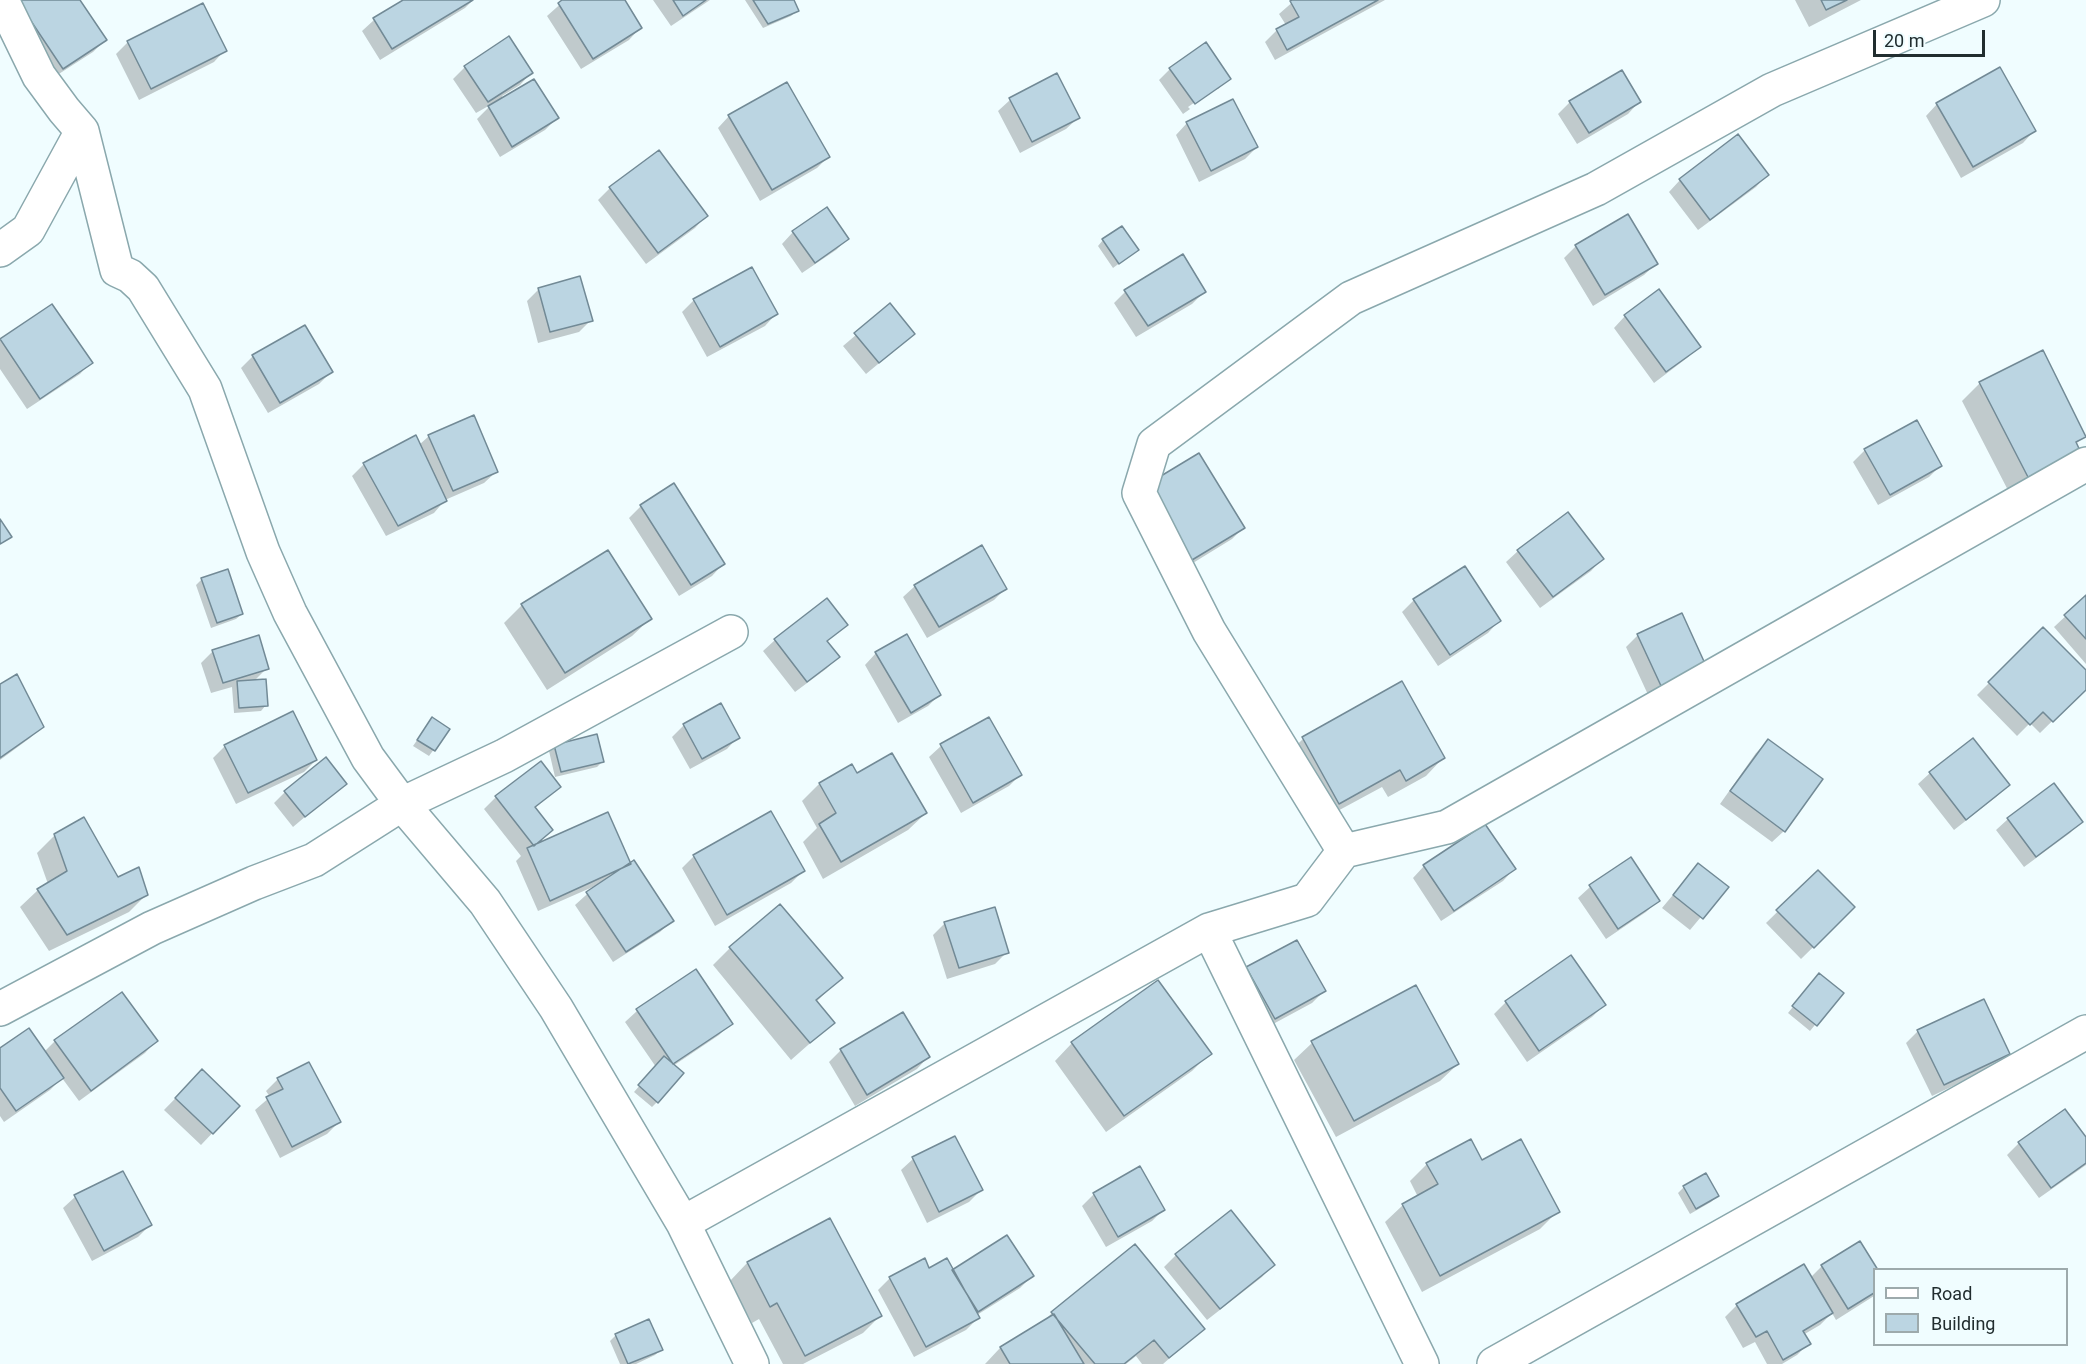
<!DOCTYPE html>
<html>
<head>
<meta charset="utf-8">
<style>
  body { margin:0 }
  #map { position:relative; width:2086px; height:1364px; overflow:hidden; background:#f0fdff; font-family:Roboto,sans-serif }
  canvas { display:block }
  .legend { position:absolute; left:1873px; top:1268px; width:195px; height:78px; box-sizing:border-box; background:#f0fdff; border:2px solid #9daaac; margin:0; padding:8px 10px; list-style:none; font-size:18px; color:#212d2f }
  .legend li { display:flex; align-items:center; gap:12px; height:30px }
  .legend b { width:30px; border:2px solid #9daaac }
  .scale { position:absolute; left:1873px; top:30px; width:112px; height:27px; box-sizing:border-box; border:3px solid #212d2f; border-top:0; padding-left:8px; font-size:18px; line-height:21px; white-space:nowrap; color:#212d2f; -webkit-text-stroke:4px #f0fdff; paint-order:stroke }
</style>
</head>
<body>
<div id="map">
<canvas width="2086" height="1364"></canvas>
<ul class="legend">
<li><b style="height:8px;background:#fff"></b>Road</li>
<li><b style="height:16px;background:#bbd5e2"></b>Building</li>
</ul>
<div class="scale">20 m</div>
</div>
<script>
const ctx = document.querySelector('canvas').getContext('2d');
ctx.lineJoin = 'round';
function paint(path, color) {
  ctx.fillStyle = color;
  ctx.fill(path, 'evenodd');
}
function poly(rows) {
  const path = new Path2D();
  for (const r of rows) {
    path.moveTo(r[0], r[1]);
    for (let i = 2; i < r.length; i += 2) path.lineTo(r[i], r[i + 1]);
  }
  return path;
}
function strokePath(path, color, width, dash) {
  ctx.strokeStyle = color;
  ctx.lineWidth = width;
  ctx.lineCap = dash ? 'butt' : 'round';
  ctx.setLineDash(dash || []);
  ctx.stroke(path);
}
const shadow = poly([
  [78,0,105,40,93,52,51,79,6,12],
  [406,0,473,0,465,8,380,60,362,31,374,20],
  [565,0,623,0,640,28,629,40,581,69,547,16],
  [653,0,710,0,671,26],
  [745,0,792,0,797,11,791,16,763,28],
  [1295,0,1385,0,1275,60,1265,42,1277,30,1286,25,1279,14],
  [1795,0,1861,0,1809,27],
  [128,42,225,50,214,62,139,100,116,54],
  [465,67,531,73,520,85,502,96,503,99,557,118,545,130,500,157,477,119,492,104,476,113,453,79],
  [1170,69,1229,78,1218,89,1218,86,1188,107,1190,109,1217,90,1183,114,1159,80],
  [1010,100,1078,118,1066,129,1020,153,998,111],
  [1570,102,1639,102,1628,114,1577,144,1558,114],
  [1937,104,2034,131,2023,143,1961,178,1926,116],
  [729,116,828,157,817,168,760,201,718,128],
  [1187,123,1257,147,1245,159,1199,182,1176,135],
  [659,152,706,216,695,228,646,264,598,200,610,188],
  [1767,175,1756,187,1698,230,1669,192,1680,180],
  [1627,216,1656,264,1644,275,1593,306,1564,258,1576,246],
  [793,232,848,239,836,250,802,273,782,244],
  [1103,240,1137,250,1113,268,1098,246],
  [751,269,776,314,765,326,707,357,682,312,694,300],
  [579,278,591,320,579,332,538,343,527,301,538,290],
  [1125,292,1204,292,1192,304,1136,337,1114,303],
  [52,306,91,362,80,374,27,409,0,369,0,340],
  [890,306,901,345,866,374,843,346],
  [1625,316,1699,347,1687,358,1654,383,1614,328],
  [2042,352,2085,436,2012,498,1962,401,1980,383],
  [253,356,331,372,319,384,268,413,241,368],
  [429,436,496,472,484,483,445,500,434,513,386,536,352,476,364,464,419,445],
  [1865,450,1941,465,1929,477,1878,505,1853,462],
  [1199,455,1244,527,1232,539,1180,571],
  [673,485,723,564,712,576,679,596,629,518,641,506],
  [1518,551,1602,559,1591,571,1540,608,1506,562],
  [608,552,650,619,632,636,547,690,504,623,522,605],
  [202,579,242,614,236,619,211,628,196,585],
  [915,586,1005,589,994,600,927,638,903,597],
  [2086,597,2086,664,2054,627],
  [1414,600,1499,621,1488,633,1438,666,1402,612],
  [846,624,826,642,838,657,826,669,795,692,763,651,775,640],
  [2043,629,2086,672,2086,688,2040,733,2030,723,2017,736,1977,695],
  [1638,635,1705,668,1650,699,1626,647],
  [213,651,267,668,254,681,266,705,261,711,234,713,232,687,211,693,201,663],
  [876,653,939,695,928,706,898,723,865,665],
  [1401,683,1443,758,1426,776,1388,797,1382,787,1321,820,1285,756,1303,739],
  [0,686,42,726,30,738,0,760],
  [720,705,738,737,727,749,690,769,672,737,684,725],
  [432,719,448,730,429,756,413,746],
  [1768,741,1784,831,1772,842,1720,804,1756,753],
  [225,746,316,760,304,772,236,804,213,758],
  [555,746,602,762,597,767,555,777,549,751],
  [941,746,1020,775,1009,786,961,813,929,757],
  [541,763,559,787,534,809,551,830,536,845,630,865,672,921,660,932,613,962,575,905,595,887,595,886,538,911,516,861,521,856,484,809,496,797],
  [852,766,857,775,926,813,908,830,823,879,803,842,817,828,802,801,819,784],
  [1930,773,2008,785,1996,797,1954,830,1918,784],
  [345,783,293,827,274,803,285,792],
  [770,813,803,871,791,883,715,926,682,868,694,856],
  [2008,819,2081,821,2070,833,2024,867,1996,830],
  [55,835,117,879,146,895,129,912,49,951,20,907,38,890,48,884,37,853],
  [1630,859,1658,901,1646,912,1606,939,1578,898,1590,887],
  [1698,865,1726,887,1690,930,1662,908],
  [1424,866,1514,869,1503,881,1441,921,1413,878],
  [1818,872,1853,908,1801,959,1766,923],
  [945,923,1007,952,995,964,947,979,933,935],
  [730,948,841,978,816,1002,833,1023,791,1060,713,965],
  [1570,957,1604,1005,1592,1017,1527,1062,1494,1014,1506,1002],
  [1247,968,1324,991,1312,1003,1262,1030,1236,980],
  [696,971,731,1023,719,1035,673,1066,657,1102,652,1107,634,1092,656,1067,625,1022,637,1011],
  [1814,981,1841,993,1810,1031,1788,1013],
  [903,1014,928,1057,917,1069,855,1106,829,1062,840,1051],
  [1918,1031,2009,1054,1997,1065,1932,1096,1906,1043],
  [55,1041,156,1041,145,1053,79,1101,62,1078,50,1090,4,1122,0,1116,0,1049,44,1052],
  [1072,1043,1210,1053,1192,1071,1106,1132,1055,1061],
  [1312,1043,1458,1064,1440,1081,1336,1137,1294,1060],
  [202,1071,238,1106,201,1145,164,1110],
  [278,1079,339,1122,327,1134,280,1158,255,1110,270,1097,266,1091],
  [2065,1111,2086,1140,2086,1165,2039,1198,2007,1155,2019,1143],
  [954,1138,981,1190,969,1202,927,1223,901,1170,913,1159],
  [1481,1162,1558,1211,1540,1229,1422,1292,1385,1222,1403,1205,1418,1197,1410,1181,1427,1164],
  [1139,1168,1163,1210,1152,1221,1106,1247,1082,1206,1094,1194],
  [1705,1175,1717,1196,1711,1202,1690,1214,1678,1193,1684,1187],
  [75,1197,150,1225,138,1237,92,1261,63,1208],
  [830,1220,880,1316,863,1333,803,1364,783,1364,759,1319,752,1323,730,1281,747,1263],
  [1176,1255,1273,1265,1262,1277,1207,1320,1164,1267],
  [1822,1266,1874,1270,1874,1296,1836,1320,1832,1313,1820,1325,1803,1335,1809,1343,1797,1355,1782,1364,1767,1364,1755,1342,1743,1348,1725,1317,1737,1305,1810,1278],
  [929,1270,953,1271,1032,1276,1020,1288,977,1315,978,1318,966,1330,914,1357,878,1290,890,1278],
  [1052,1313,1203,1329,1163,1364,1142,1364,1136,1356,1126,1364,985,1364,1000,1348,1042,1323],
  [616,1335,661,1350,655,1355,636,1364,620,1364,610,1341]
]);
const building = poly([
  [17,0,80,0,107,40,63,69,17,0],
  [403,0,473,0,392,49,373,18,403,0],
  [562,0,625,0,642,28,593,59,558,3,562,0],
  [673,0,706,0,683,16,673,0],
  [753,0,794,0,799,11,768,24,753,0],
  [1292,0,1378,0,1287,50,1276,29,1299,17,1290,1,1292,0],
  [1821,0,1847,0,1826,10,1821,0],
  [203,3,227,51,151,89,127,41,203,3],
  [509,36,533,73,488,102,464,66,509,36],
  [1206,42,1231,79,1195,104,1169,68,1206,42],
  [2000,67,2036,131,1973,167,1936,103,2000,67],
  [1622,70,1641,102,1589,133,1569,101,1622,70],
  [1057,73,1080,118,1032,142,1009,98,1057,73],
  [534,79,559,118,512,147,488,106,534,79],
  [787,82,830,157,772,190,728,115,787,82],
  [1233,99,1258,147,1211,171,1186,122,1233,99],
  [1738,134,1769,175,1710,220,1679,179,1738,134],
  [659,150,708,216,658,253,609,187,659,150],
  [827,207,849,239,815,263,792,231,827,207],
  [1628,214,1658,264,1605,295,1575,245,1628,214],
  [1122,226,1139,250,1119,264,1102,239,1122,226],
  [1183,254,1206,292,1148,326,1124,290,1183,254],
  [752,267,778,314,720,347,693,299,752,267],
  [580,276,593,321,550,332,538,288,580,276],
  [1659,289,1701,347,1666,372,1624,315,1659,289],
  [890,303,915,334,879,363,854,333,890,303],
  [52,304,93,363,40,399,0,339,52,304],
  [305,325,333,372,280,403,252,355,305,325],
  [2043,350,2086,437,2076,442,2082,455,2030,481,1979,382,2043,350],
  [474,415,498,472,453,491,428,435,474,415],
  [1917,420,1942,466,1890,495,1864,449,1917,420],
  [416,435,447,501,398,526,363,463,416,435],
  [1199,453,1245,528,1192,560,1146,485,1199,453],
  [674,483,725,564,691,585,640,505,674,483],
  [1568,512,1604,559,1553,597,1517,550,1568,512],
  [0,519,12,537,0,544,0,519],
  [982,545,1007,589,939,627,914,585,982,545],
  [608,550,652,619,565,673,521,604,608,550],
  [1465,566,1501,621,1450,655,1413,599,1465,566],
  [228,569,243,614,217,623,201,578,228,569],
  [2086,595,2086,639,2064,615,2086,595],
  [827,598,848,625,827,641,840,657,807,682,774,639,827,598],
  [1682,613,1707,668,1662,688,1637,634,1682,613],
  [2043,627,2086,670,2086,690,2053,722,2043,712,2030,725,1988,682,2043,627],
  [907,634,941,695,911,713,875,652,907,634],
  [259,635,269,669,223,683,212,650,259,635],
  [17,674,44,727,0,758,0,684,17,674],
  [266,679,268,706,239,708,237,681,266,679],
  [1402,681,1445,758,1406,781,1400,770,1339,804,1302,737,1402,681],
  [721,703,740,738,702,759,683,724,721,703],
  [293,711,317,760,248,793,224,745,293,711],
  [432,717,450,729,435,751,417,740,432,717],
  [989,717,1022,775,973,803,940,744,989,717],
  [597,734,604,762,561,772,554,745,597,734],
  [1973,738,2010,785,1966,820,1929,772,1973,738],
  [1768,739,1823,779,1785,832,1730,791,1768,739],
  [892,753,927,813,841,862,819,824,836,813,819,783,852,764,857,773,892,753],
  [326,757,347,784,305,817,284,791,326,757],
  [541,761,561,787,535,807,553,830,534,846,495,796,541,761],
  [2054,783,2083,822,2036,857,2007,818,2054,783],
  [771,811,805,871,727,915,693,855,771,811],
  [608,812,631,864,550,901,527,848,608,812],
  [84,817,118,877,139,867,148,895,67,935,37,889,67,871,54,834,84,817],
  [1485,824,1516,869,1454,911,1423,865,1485,824],
  [1631,857,1660,901,1618,929,1589,885,1631,857],
  [634,860,674,921,626,952,586,892,634,860],
  [1698,863,1729,887,1703,919,1673,895,1698,863],
  [1818,870,1855,907,1814,948,1776,910,1818,870],
  [780,904,843,978,816,1000,835,1023,810,1043,729,947,780,904],
  [995,907,1009,953,959,968,944,922,995,907],
  [1297,940,1326,991,1275,1019,1246,967,1297,940],
  [1571,955,1606,1005,1539,1051,1505,1001,1571,955],
  [696,969,733,1024,673,1064,636,1009,696,969],
  [1819,973,1844,993,1817,1026,1792,1006,1819,973],
  [1158,980,1212,1054,1124,1116,1071,1042,1158,980],
  [1416,985,1459,1064,1354,1121,1311,1041,1416,985],
  [122,992,158,1041,91,1091,54,1040,122,992],
  [1984,999,2010,1054,1944,1085,1917,1030,1984,999],
  [903,1012,930,1057,867,1095,840,1049,903,1012],
  [29,1028,64,1078,16,1111,0,1088,0,1048,29,1028],
  [664,1056,684,1073,658,1103,638,1085,664,1056],
  [309,1062,341,1122,292,1147,266,1097,283,1089,277,1078,309,1062],
  [202,1069,240,1106,213,1134,175,1098,202,1069],
  [2065,1109,2086,1137,2086,1163,2051,1188,2018,1142,2065,1109],
  [955,1136,983,1190,939,1212,912,1157,955,1136],
  [1471,1139,1482,1160,1521,1139,1560,1212,1440,1276,1402,1204,1438,1184,1426,1163,1471,1139],
  [1140,1166,1165,1210,1118,1237,1093,1193,1140,1166],
  [123,1171,152,1225,104,1251,74,1195,123,1171],
  [1706,1173,1719,1196,1696,1209,1683,1186,1706,1173],
  [1231,1210,1275,1265,1220,1309,1175,1254,1231,1210],
  [830,1218,882,1316,805,1356,777,1303,770,1307,747,1262,830,1218],
  [1007,1235,1034,1276,978,1312,952,1270,1007,1235],
  [1860,1241,1878,1270,1874,1270,1874,1293,1848,1309,1821,1265,1860,1241],
  [1135,1244,1205,1329,1169,1358,1154,1340,1124,1364,1095,1364,1051,1312,1135,1244],
  [925,1258,929,1268,947,1258,980,1318,926,1347,889,1277,925,1258],
  [1804,1264,1833,1313,1803,1331,1811,1344,1783,1360,1767,1331,1756,1337,1736,1304,1804,1264],
  [1054,1314,1084,1364,1010,1364,1000,1347,1054,1314],
  [649,1319,663,1350,628,1364,615,1334,649,1319]
]);
const street = poly([
  [2,0,39,76,64,110,82,131,117,270,130,276,143,288,205,389,263,552,290,613,368,758,402,804,504,756,731,632],
  [0,250,28,230,82,131],
  [1344,851,1447,827,2086,464],
  [0,1009,152,928,254,883,314,860,402,804,485,902,556,1008,683,1223,752,1364],
  [683,1223,1209,930],
  [1422,1364,1209,930,1307,900,1344,851,1209,631,1139,493,1154,444,1351,298,1596,189,1772,90,1983,0],
  [1494,1364,2086,1032]
]);
paint(shadow, '#0003');
paint(building, '#bbd5e2');
strokePath(building, '#728a96', 1.5);
strokePath(street, '#8aa8ad', 36);
strokePath(street, '#fff', 33);
</script>
</body>
</html>
